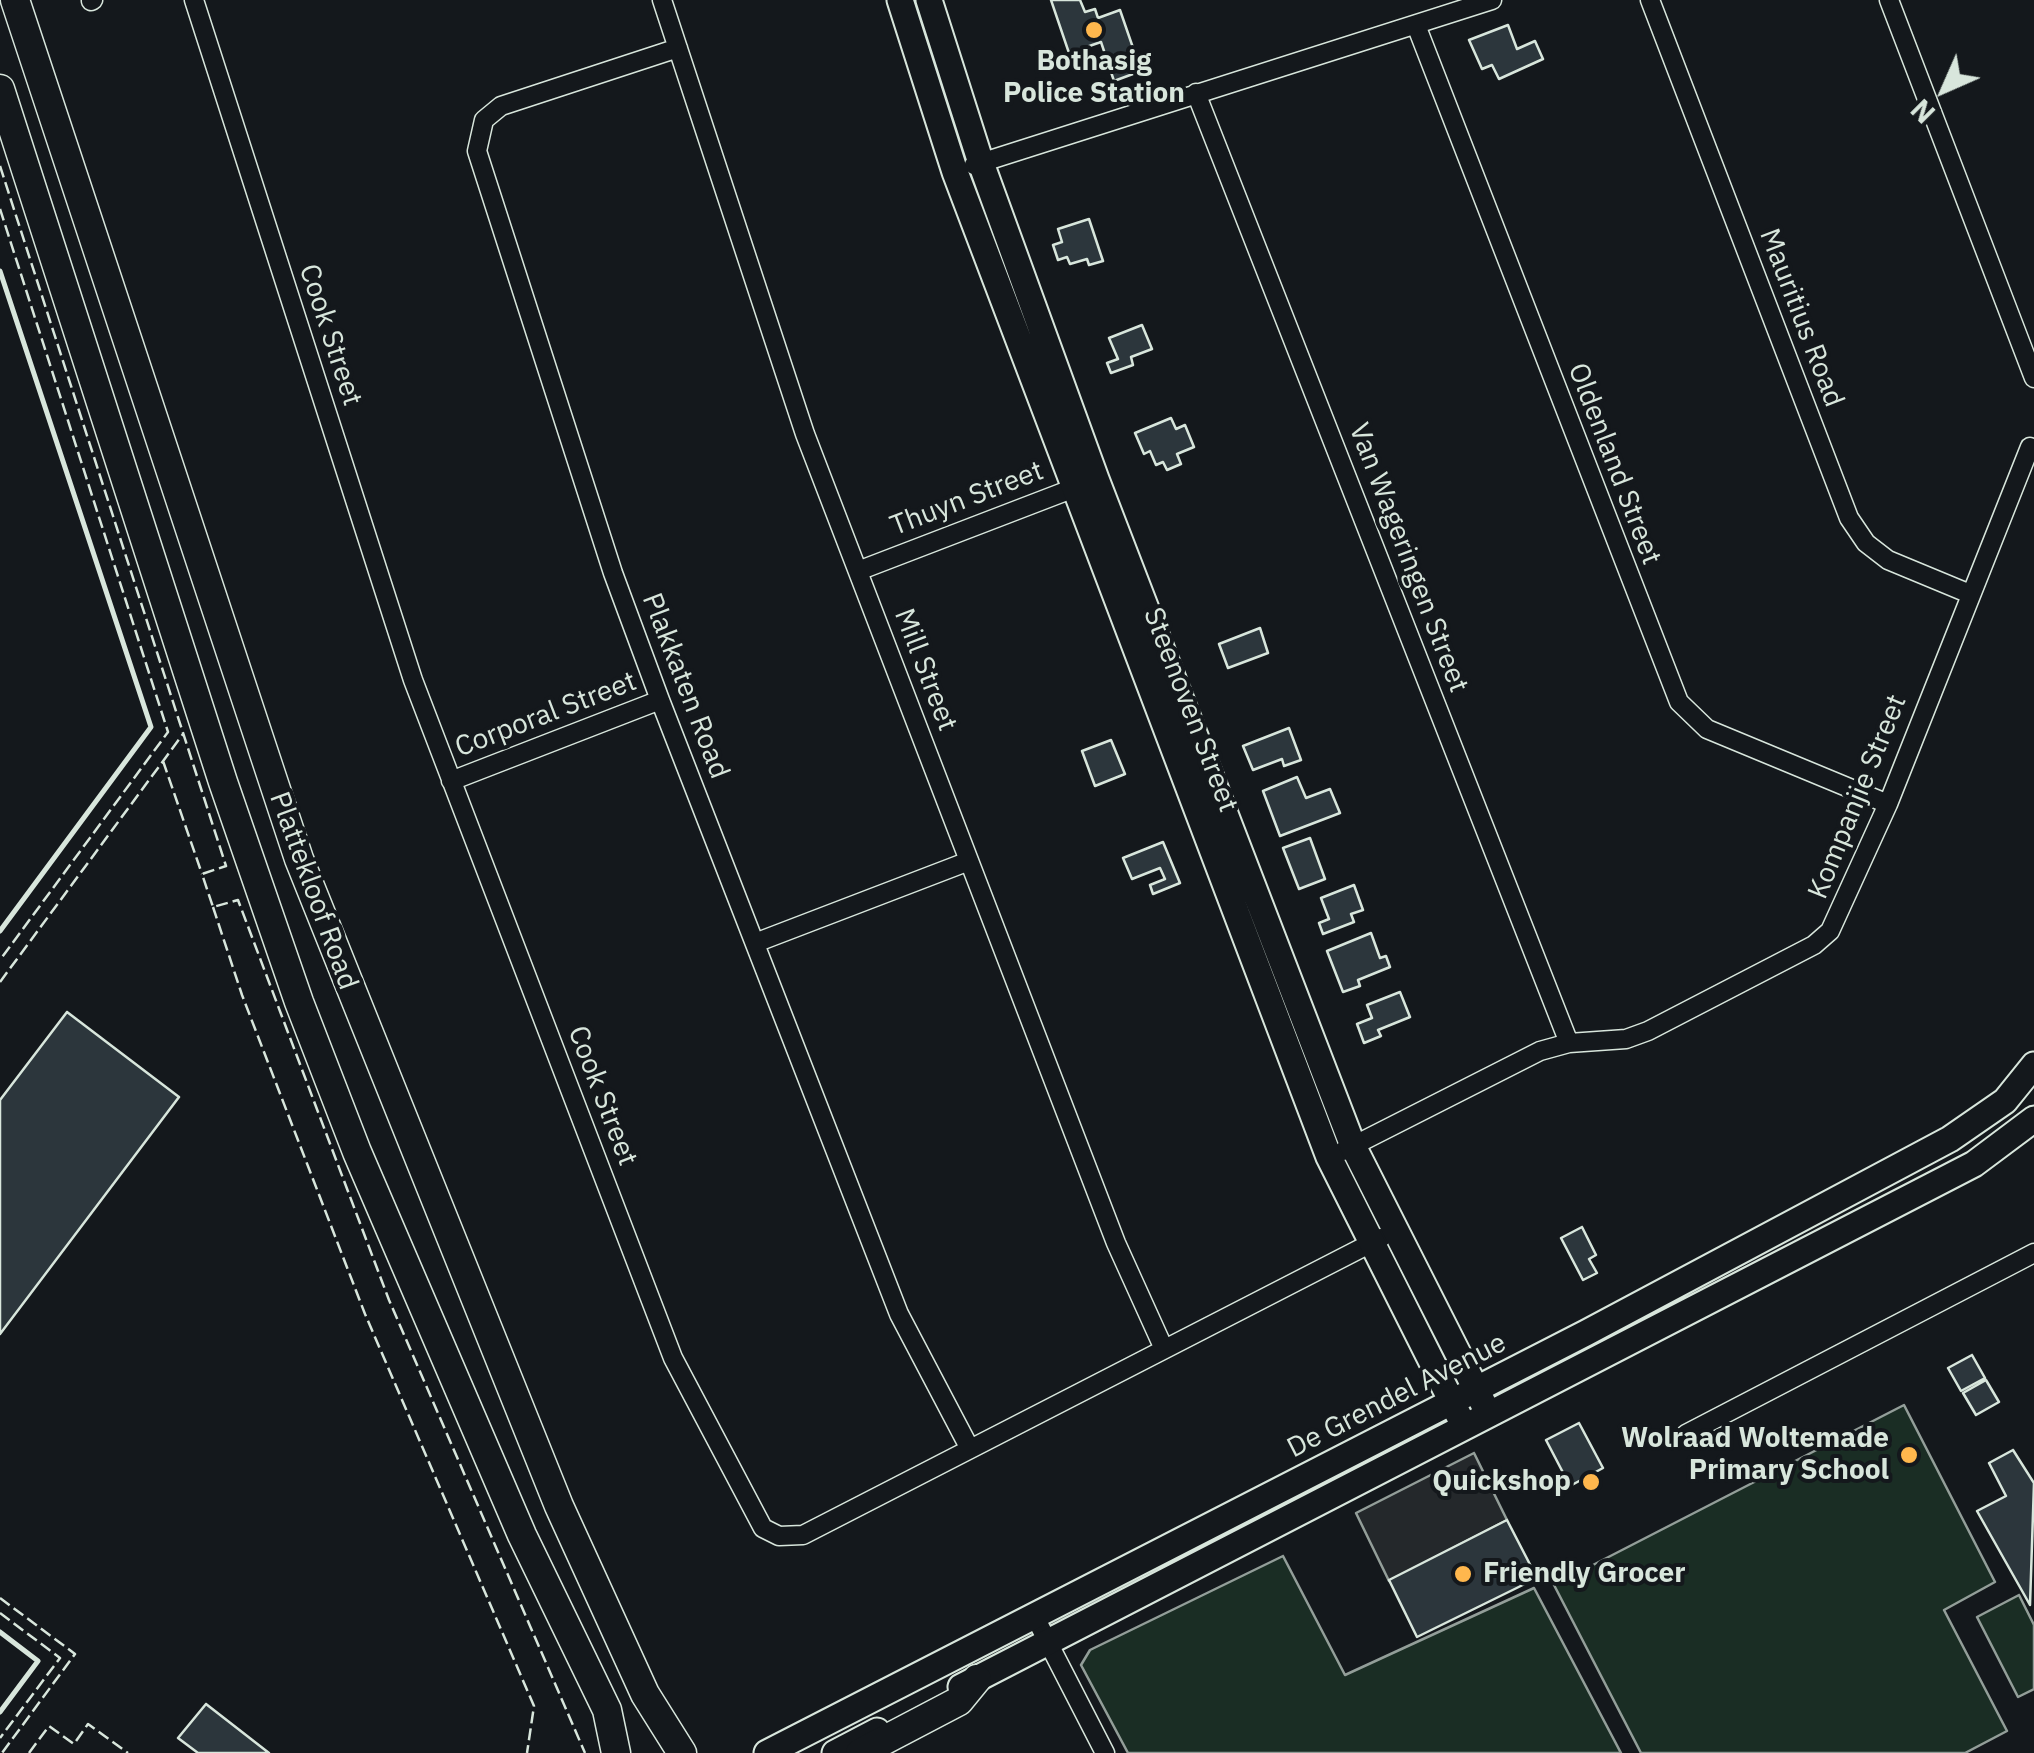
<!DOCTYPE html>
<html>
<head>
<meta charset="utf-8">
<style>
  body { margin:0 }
  #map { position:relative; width:2034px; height:1753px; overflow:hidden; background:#14181c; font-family:"IBM Plex Sans",sans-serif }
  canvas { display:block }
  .north { position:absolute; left:1894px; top:40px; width:100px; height:100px; -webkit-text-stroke:8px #14181c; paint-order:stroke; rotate:225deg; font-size:28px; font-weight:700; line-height:40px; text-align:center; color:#d8e6dc }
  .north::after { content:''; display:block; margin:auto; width:35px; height:45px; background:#d8e6dc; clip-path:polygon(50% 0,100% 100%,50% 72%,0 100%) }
</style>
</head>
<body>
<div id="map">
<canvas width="2034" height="1753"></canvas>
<div class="north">N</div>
</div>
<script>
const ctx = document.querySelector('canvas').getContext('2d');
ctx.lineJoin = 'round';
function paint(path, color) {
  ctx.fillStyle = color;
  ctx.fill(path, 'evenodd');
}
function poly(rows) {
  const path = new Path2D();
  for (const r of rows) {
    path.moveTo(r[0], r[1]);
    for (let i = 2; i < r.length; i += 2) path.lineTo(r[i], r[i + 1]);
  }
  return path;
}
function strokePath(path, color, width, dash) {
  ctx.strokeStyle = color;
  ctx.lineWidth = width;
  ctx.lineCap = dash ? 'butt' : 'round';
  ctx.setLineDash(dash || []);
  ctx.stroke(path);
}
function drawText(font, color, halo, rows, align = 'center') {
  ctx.font = font + ' "IBM Plex Sans",sans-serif';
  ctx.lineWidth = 8;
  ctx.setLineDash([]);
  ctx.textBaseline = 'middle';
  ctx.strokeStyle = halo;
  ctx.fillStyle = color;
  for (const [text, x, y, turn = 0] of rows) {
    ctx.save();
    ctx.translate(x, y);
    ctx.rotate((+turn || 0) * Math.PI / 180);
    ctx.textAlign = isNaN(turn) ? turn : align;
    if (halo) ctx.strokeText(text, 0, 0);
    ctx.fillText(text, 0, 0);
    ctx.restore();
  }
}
const green = poly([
  [1904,1405,1995,1582,1944,1610,2007,1731,1965,1753,1641,1753,1554,1585,1904,1405],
  [1283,1556,1345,1675,1534,1588,1621,1753,1128,1753,1081,1665,1090,1650,1283,1556],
  [2019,1595,2034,1625,2034,1689,2018,1697,1977,1617,2019,1595]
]);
const parking = poly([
  [1474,1453,1507,1520,1389,1581,1356,1513,1474,1453]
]);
const building = poly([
  [1051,0,1080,0,1085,12,1095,9,1098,18,1120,10,1141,71,1114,81,1101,42,1069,53,1051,0],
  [1508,25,1517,49,1535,41,1543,59,1499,79,1492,65,1482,69,1469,40,1508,25],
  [1089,219,1103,261,1089,265,1087,259,1070,264,1067,257,1058,260,1053,245,1062,242,1058,229,1089,219],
  [1142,325,1152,349,1131,357,1133,365,1111,373,1107,363,1118,359,1109,338,1142,325],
  [1171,418,1176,429,1185,425,1194,447,1177,454,1181,464,1167,470,1163,462,1156,465,1150,451,1144,454,1135,433,1171,418],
  [1260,628,1268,653,1228,668,1219,644,1260,628],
  [1289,728,1301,760,1284,766,1282,759,1253,770,1243,746,1289,728],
  [1111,740,1125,774,1095,786,1082,751,1111,740],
  [1297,777,1306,798,1330,789,1340,813,1280,836,1263,791,1297,777],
  [1310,838,1325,879,1299,889,1283,848,1310,838],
  [1163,842,1180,883,1153,894,1150,885,1165,879,1160,868,1132,879,1123,858,1163,842],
  [1354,885,1363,910,1351,914,1354,922,1323,934,1319,923,1329,919,1321,898,1354,885],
  [1371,933,1380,958,1386,956,1390,967,1358,980,1360,986,1343,992,1327,951,1371,933],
  [1400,992,1410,1017,1378,1030,1381,1036,1364,1043,1357,1024,1372,1018,1367,1005,1400,992],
  [67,1012,179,1097,0,1334,0,1100,67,1012],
  [1582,1227,1596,1255,1589,1259,1597,1273,1583,1280,1561,1238,1582,1227],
  [1972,1355,1985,1378,1961,1391,1948,1368,1972,1355],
  [1986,1380,1999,1402,1976,1415,1963,1393,1986,1380],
  [1579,1423,1603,1468,1570,1486,1546,1440,1579,1423],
  [2013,1450,2034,1483,2030,1605,1977,1511,2006,1496,1989,1463,2013,1450],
  [1507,1520,1537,1578,1417,1637,1389,1580,1507,1520],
  [206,1704,269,1753,198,1753,178,1738,206,1704]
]);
const street = poly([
  [194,0,413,680,673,1358,763,1528,779,1536,803,1535,1381,1238],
  [662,0,805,434,1116,1243,1164,1349],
  [1650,0,1849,518,1866,543,1888,560,1970,594],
  [1889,0,2034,378],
  [91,1,93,0],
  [1416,25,1679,702,1707,729,1888,804],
  [678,48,501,106,484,120,477,151,613,573,660,700,899,1314,970,1449],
  [1196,93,1569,1043],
  [974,165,1492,0],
  [858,571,1082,485],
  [451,781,660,700],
  [755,943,969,861],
  [1343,1151,1540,1051,1569,1043,1626,1039,1648,1031,1814,945,1830,931,1888,804,2030,447],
  [1686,1434,2034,1253],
  [1035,1617,1105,1753]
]);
const secondary = poly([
  [900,0,955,172,1329,1157,1464,1426],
  [929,0,981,163,1096,479,1353,1146,1488,1413],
  [961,1687,1974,1164,2034,1119],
  [767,1753,1586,1333,1950,1139,2005,1101,2034,1065],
  [835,1753,877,1731]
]);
const primary = poly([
  [15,0,299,859,559,1506,645,1694,682,1753],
  [0,89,223,782,299,1002,357,1152,522,1535,607,1710,616,1753],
  [860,1753,959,1701,977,1679]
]);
const fence = poly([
  [0,166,226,866,202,874,213,907,238,900,389,1300,585,1753],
  [0,209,168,732,0,960],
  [163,761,202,874],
  [213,907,242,995,365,1314,534,1706,527,1753],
  [0,982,183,734],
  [0,1598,75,1654,2,1753],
  [0,1613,60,1658,0,1738],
  [29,1753,49,1726,74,1744,88,1724,128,1753]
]);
const wall = poly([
  [0,271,151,727,0,931],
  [0,1632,38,1661,0,1712]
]);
const markers = [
  [1094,30,10,"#ffb74d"],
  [1909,1455,10,"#ffb74d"],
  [1591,1482,10,"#ffb74d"],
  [1463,1574,10,"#ffb74d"]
];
const poiNames = [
  ["Bothasig",1094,62,"center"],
  ["Police Station",1094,94,"center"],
  ["Wolraad Woltemade",1889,1439],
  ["Primary School",1889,1471],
  ["Quickshop",1571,1482],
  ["Friendly Grocer",1483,1574,"left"]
];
const streetNames = [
  ["Mauritius Road",1801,318,69],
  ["Cook Street",330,335,72],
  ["Oldenland Street",1614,464,69],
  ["Thuyn Street",967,499,-21],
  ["Van Wageringen Street",1408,558,69],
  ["Mill Street",925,670,69],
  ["Plakkaten Road",685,686,69],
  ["Steenoven Street",1190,710,69],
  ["Corporal Street",546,715,-21],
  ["Kompanjie Street",1858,797,-68],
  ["Plattekloof Road",313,891,70],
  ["Cook Street",602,1096,69],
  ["De Grendel Avenue",1397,1396,-27]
];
paint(green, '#1a2d24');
strokePath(green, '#939e99', 2.5);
paint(parking, '#24282b');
strokePath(parking, '#939e99', 2.5);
paint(building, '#2c363c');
strokePath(building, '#d8e6dc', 2.5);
strokePath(street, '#d8e6dc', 21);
strokePath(secondary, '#d8e6dc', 29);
strokePath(primary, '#d8e6dc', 31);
strokePath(street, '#14181c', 18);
strokePath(secondary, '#14181c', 25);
strokePath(primary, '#14181c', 28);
strokePath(fence, '#d8e6dc', 2.5, [12, 5]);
strokePath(wall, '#d8e6dc', 5);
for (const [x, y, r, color] of markers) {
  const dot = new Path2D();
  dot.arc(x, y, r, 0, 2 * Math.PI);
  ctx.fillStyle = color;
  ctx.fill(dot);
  strokePath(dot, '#14181c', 4);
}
drawText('bold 28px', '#d8e6dc', '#14181c', poiNames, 'right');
drawText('28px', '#d8e6dc', '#14181c', streetNames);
</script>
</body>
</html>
